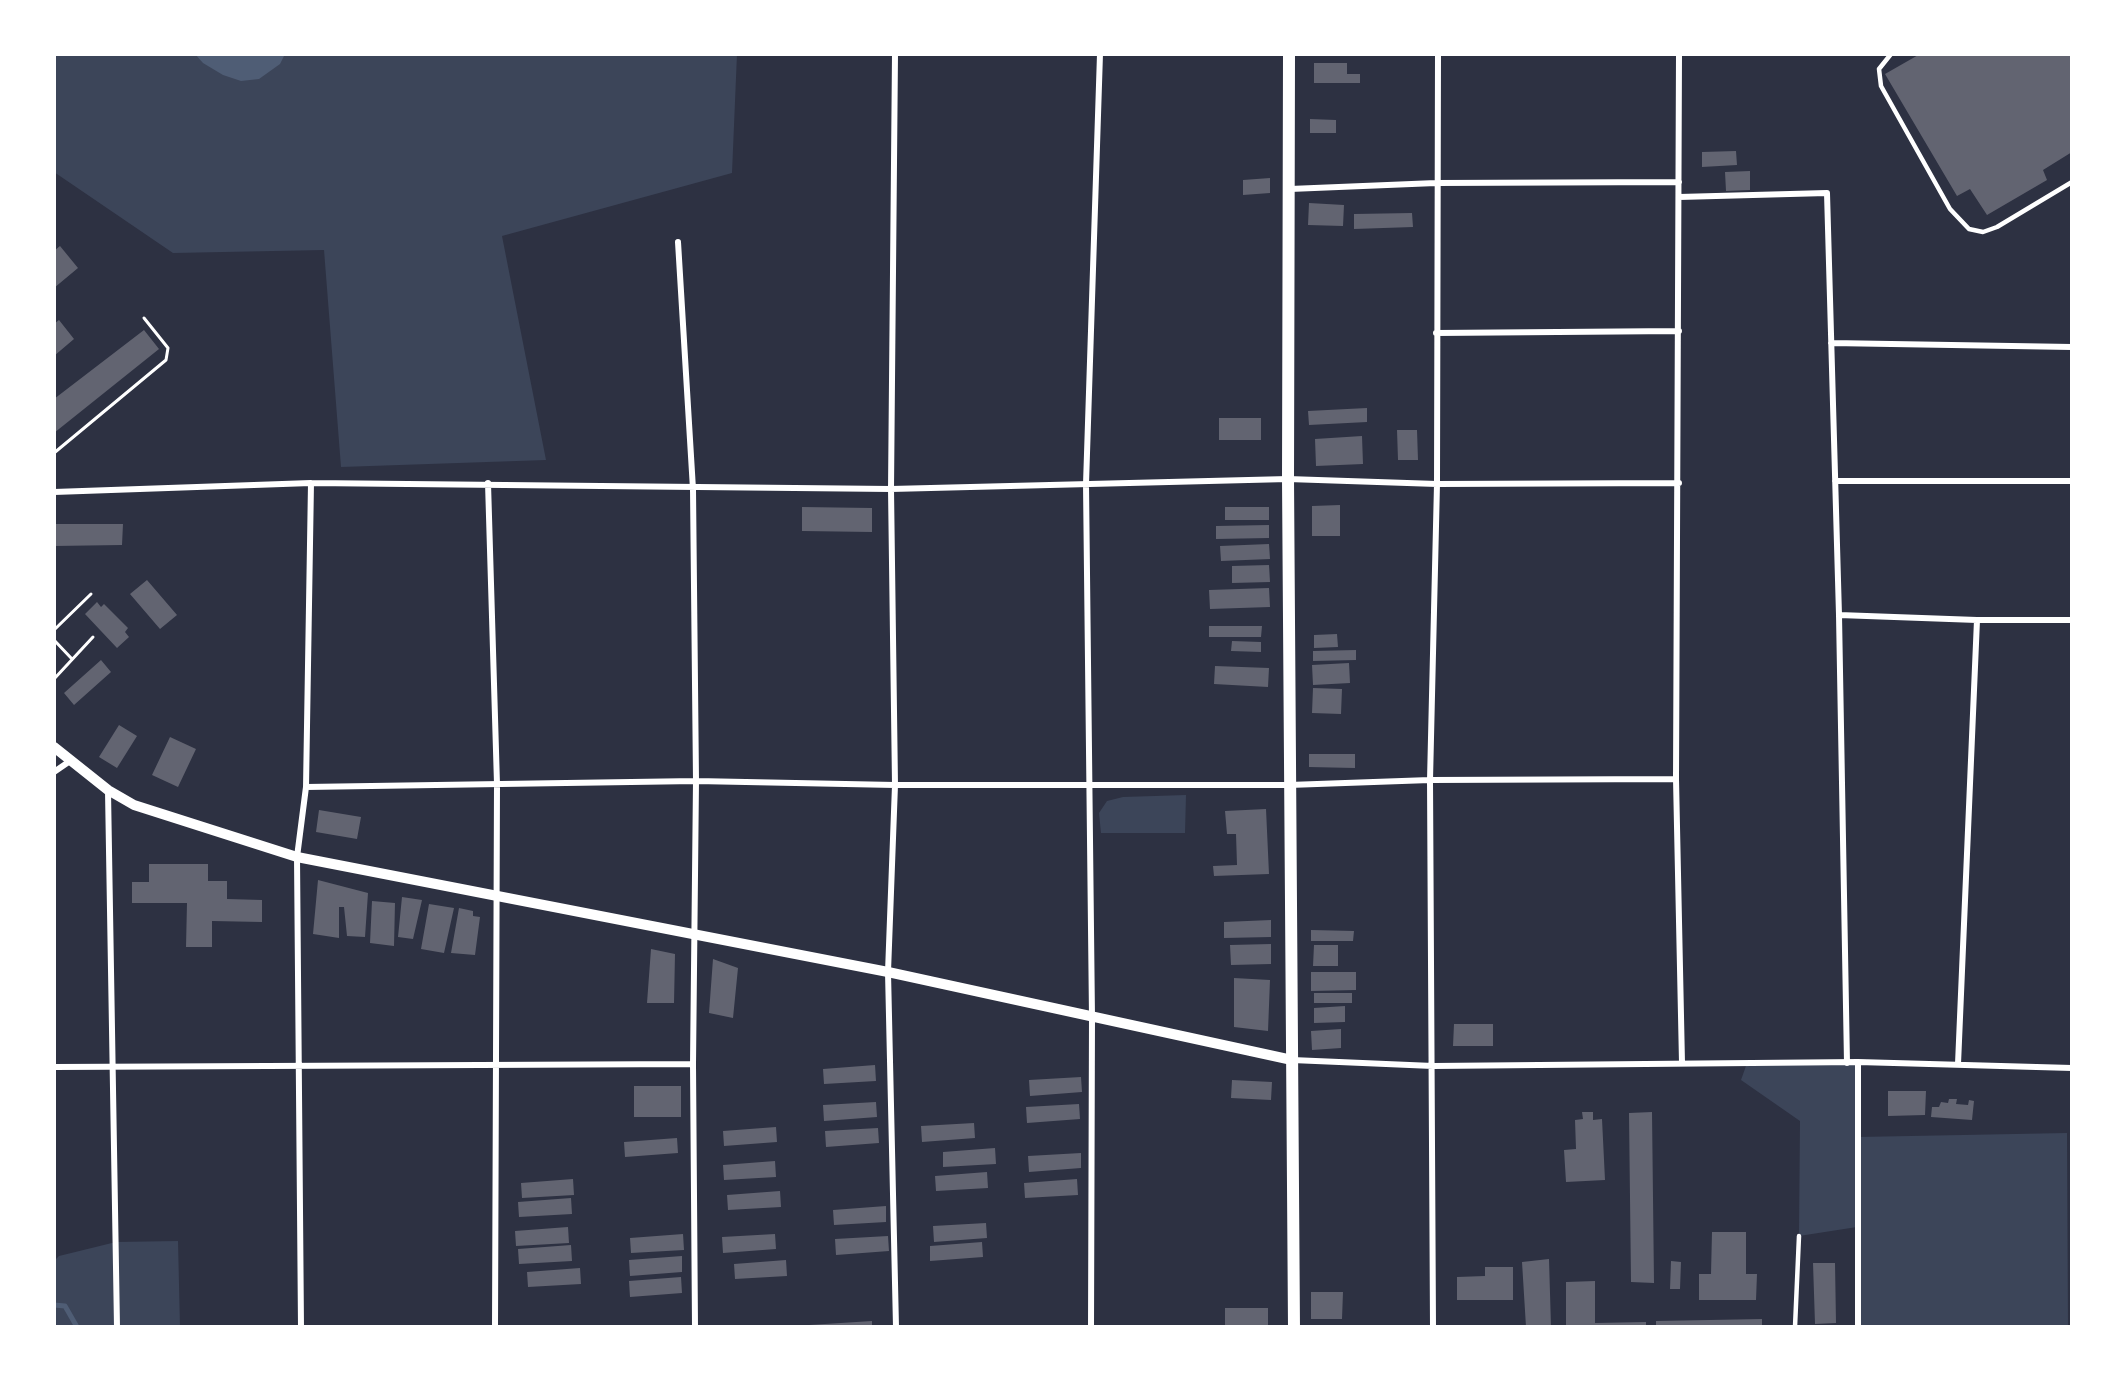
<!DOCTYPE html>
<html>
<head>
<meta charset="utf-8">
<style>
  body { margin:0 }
  #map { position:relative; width:2126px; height:1381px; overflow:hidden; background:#2d3142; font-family:"Alegreya Sans",sans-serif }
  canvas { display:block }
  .frame { position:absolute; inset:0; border:56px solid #fff; pointer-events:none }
</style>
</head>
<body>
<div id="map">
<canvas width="2126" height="1381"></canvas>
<div class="frame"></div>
</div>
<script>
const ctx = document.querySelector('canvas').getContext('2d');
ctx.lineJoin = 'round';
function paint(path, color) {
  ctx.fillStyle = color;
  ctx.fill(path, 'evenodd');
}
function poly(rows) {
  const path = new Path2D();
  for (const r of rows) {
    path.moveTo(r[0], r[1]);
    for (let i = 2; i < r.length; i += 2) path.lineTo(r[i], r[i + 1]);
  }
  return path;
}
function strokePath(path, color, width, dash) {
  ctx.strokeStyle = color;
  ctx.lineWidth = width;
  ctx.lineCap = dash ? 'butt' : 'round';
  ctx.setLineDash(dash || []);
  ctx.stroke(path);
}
const green = poly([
  [54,54,737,54,732,173,502,236,546,460,341,467,324,250,173,253,54,172],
  [1186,795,1185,833,1101,833,1099,813,1107,801,1123,797],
  [1858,1062,1858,1137,2067,1133,2068,1327,1858,1327,1857,1227,1799,1236,1800,1121,1741,1080,1747,1063],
  [178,1241,180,1327,54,1327,54,1261,59,1256,116,1242]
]);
const water = poly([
  [195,54,285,54,280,64,259,79,241,81,223,75,203,63]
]);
const stream = poly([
  [54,1305,65,1306,77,1327]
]);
const building = poly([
  [1920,54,2072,54,2072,152,2043,170,2047,180,1987,215,1970,189,1957,196,1885,74],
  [1314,63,1347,63,1347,74,1360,74,1360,83,1314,83],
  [1310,119,1336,120,1336,133,1310,133],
  [1736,151,1737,165,1702,167,1702,152],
  [1750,171,1750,190,1726,191,1725,172],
  [1270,178,1270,193,1243,195,1243,180],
  [1309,203,1344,205,1343,226,1308,225],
  [1412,213,1413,227,1354,229,1354,214],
  [60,246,78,268,54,288,54,251],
  [59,320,74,339,54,356,54,324],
  [144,330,159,349,54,433,54,399],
  [1367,408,1367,422,1309,425,1308,411],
  [1219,418,1261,418,1261,440,1219,440],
  [1397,430,1417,430,1418,460,1398,460],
  [1362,436,1363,464,1316,466,1315,439],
  [1340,505,1340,536,1312,536,1312,506],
  [802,507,872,508,872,532,802,531],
  [1225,507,1269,507,1269,520,1225,520],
  [54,524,123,524,122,545,54,546],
  [1269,525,1269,538,1216,539,1216,526],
  [1269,544,1270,559,1221,561,1220,546],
  [1269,565,1270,582,1232,583,1232,566],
  [147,580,177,615,160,629,130,594],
  [1269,588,1270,607,1210,609,1209,590],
  [97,602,101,607,104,604,128,628,125,632,129,637,117,648,85,614],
  [1209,626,1262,626,1261,637,1209,637],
  [1337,634,1338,647,1314,648,1314,635],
  [1232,641,1261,642,1261,652,1231,651],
  [1356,650,1356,660,1313,661,1313,651],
  [101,660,111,672,74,705,64,693],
  [1349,663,1350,683,1313,685,1312,665],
  [1215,666,1269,668,1268,687,1214,684],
  [1313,688,1342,689,1341,714,1312,713],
  [119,725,137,736,117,768,99,757],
  [170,737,196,749,178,787,152,775],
  [1309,754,1355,754,1355,768,1309,767],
  [1266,809,1269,874,1214,876,1213,866,1237,865,1236,834,1227,834,1225,811],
  [319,810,361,817,357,839,316,832],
  [149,864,208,864,208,881,227,881,227,899,262,900,262,922,212,921,212,947,186,947,187,903,132,903,132,882,149,882],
  [318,880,368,893,365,937,347,936,344,907,339,907,339,938,313,934],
  [402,897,422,900,413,939,398,937],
  [372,901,395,903,394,946,370,943],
  [429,904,454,908,444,953,421,949],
  [459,908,473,911,473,916,480,917,475,955,451,953],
  [1271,920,1271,937,1224,938,1224,922],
  [1311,930,1354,931,1353,941,1311,941],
  [1271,944,1271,964,1231,965,1230,945],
  [1314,945,1338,945,1338,966,1313,966],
  [651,949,675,954,674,1003,647,1003],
  [713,959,738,968,733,1018,709,1013],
  [1311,972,1356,972,1356,990,1311,991],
  [1234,978,1270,980,1268,1031,1234,1027],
  [1314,993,1352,993,1352,1003,1314,1003],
  [1345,1006,1345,1022,1314,1023,1314,1008],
  [1454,1024,1493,1024,1493,1046,1453,1046],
  [1341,1029,1341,1048,1312,1050,1311,1031],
  [875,1065,876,1081,824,1084,823,1069],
  [1081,1077,1082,1092,1030,1096,1029,1080],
  [1232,1080,1272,1082,1271,1100,1231,1098],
  [634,1086,681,1086,681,1117,634,1117],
  [1888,1091,1926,1091,1925,1115,1888,1116],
  [1949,1099,1957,1099,1956,1104,1968,1105,1969,1100,1974,1101,1972,1120,1931,1117,1932,1107,1939,1107,1941,1102,1948,1103],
  [876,1102,877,1117,824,1121,823,1105],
  [1079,1104,1080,1119,1027,1123,1026,1107],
  [1582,1112,1593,1112,1593,1120,1602,1119,1605,1180,1566,1182,1564,1150,1576,1149,1575,1120,1583,1119],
  [1652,1112,1654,1283,1631,1282,1629,1113],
  [974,1123,975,1138,922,1142,921,1126],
  [776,1127,777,1142,724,1146,723,1131],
  [878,1128,879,1143,826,1147,825,1131],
  [677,1138,678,1153,625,1157,624,1142],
  [995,1148,996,1164,943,1167,943,1152],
  [1081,1153,1081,1168,1029,1172,1028,1156],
  [775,1161,776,1177,724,1180,723,1165],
  [987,1172,988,1188,936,1191,935,1176],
  [573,1179,574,1195,522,1198,521,1183],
  [1077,1179,1078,1195,1025,1198,1024,1183],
  [780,1191,781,1207,728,1210,727,1195],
  [571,1198,572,1214,519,1217,518,1202],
  [886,1206,886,1222,834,1225,833,1210],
  [986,1223,987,1238,934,1242,933,1226],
  [568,1227,569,1243,516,1246,515,1231],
  [1712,1232,1746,1232,1746,1274,1757,1274,1756,1300,1699,1300,1699,1274,1711,1274],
  [683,1234,684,1250,631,1253,630,1238],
  [775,1234,776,1249,723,1253,722,1237],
  [888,1236,889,1251,836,1255,835,1239],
  [982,1242,983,1257,930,1261,930,1246],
  [571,1245,572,1261,519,1264,518,1249],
  [682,1256,682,1272,630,1276,629,1260],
  [1549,1259,1551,1327,1526,1327,1522,1262],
  [786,1260,787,1276,735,1279,734,1264],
  [1671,1261,1681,1262,1680,1289,1670,1289],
  [1813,1263,1835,1263,1836,1323,1815,1324],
  [1485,1267,1513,1267,1513,1300,1457,1300,1457,1277,1485,1276],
  [580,1268,581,1284,528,1287,527,1272],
  [681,1277,682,1293,630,1297,629,1281],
  [1595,1281,1595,1323,1646,1322,1646,1327,1566,1327,1566,1282],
  [1311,1292,1343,1292,1342,1319,1311,1319],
  [1225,1308,1268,1308,1268,1327,1225,1327],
  [1762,1319,1762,1327,1656,1327,1656,1321],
  [872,1321,872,1327,809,1327,809,1325]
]);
const path = poly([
  [54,453,166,360,168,348,144,318],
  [54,630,91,594],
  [54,640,72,659],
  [54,679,93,637]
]);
const service = poly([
  [1891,54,1879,69,1881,86,1950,209,1969,229,1983,232,1997,227,2072,182],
  [1795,1327,1799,1236]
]);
const minor = poly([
  [895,54,891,489,895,785,888,972,896,1327],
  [1679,54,1676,779,1682,1063],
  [1290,189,1436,183,1679,182],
  [1679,197,1827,193,1839,615,1847,1063],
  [678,242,693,489,696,781,693,1064,695,1327],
  [1436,333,1679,331],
  [1831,343,2072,347],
  [1835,481,2072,481],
  [488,483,497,784,495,1327],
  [54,492,311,483,891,489,1288,479,1437,484,1679,483],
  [1839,615,1977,620,2072,620],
  [54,772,70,761],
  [306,787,696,781,895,785,1289,785,1430,780,1676,779],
  [108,791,117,1327],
  [1292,1060,1433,1066,1858,1062,2072,1068],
  [1858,1062,1858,1327],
  [1958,1064,1977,620],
  [54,1067,693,1064],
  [301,1327,297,857,306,787,311,483],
  [1091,1327,1092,1017,1086,484,1100,54],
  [1433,1327,1430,780,1437,484,1438,54]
]);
const tertiary = poly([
  [54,747,108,790,134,805,297,857,888,972,1292,1060]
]);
const secondary = poly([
  [1289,54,1288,479,1294,1327]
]);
paint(green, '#3c4559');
paint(water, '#4f5d75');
strokePath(stream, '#4f5d75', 5);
paint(building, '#626471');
strokePath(path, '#fff', 3);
strokePath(service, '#fff', 4.5);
strokePath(minor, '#fff', 6);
strokePath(tertiary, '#fff', 10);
strokePath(secondary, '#fff', 12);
</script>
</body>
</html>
